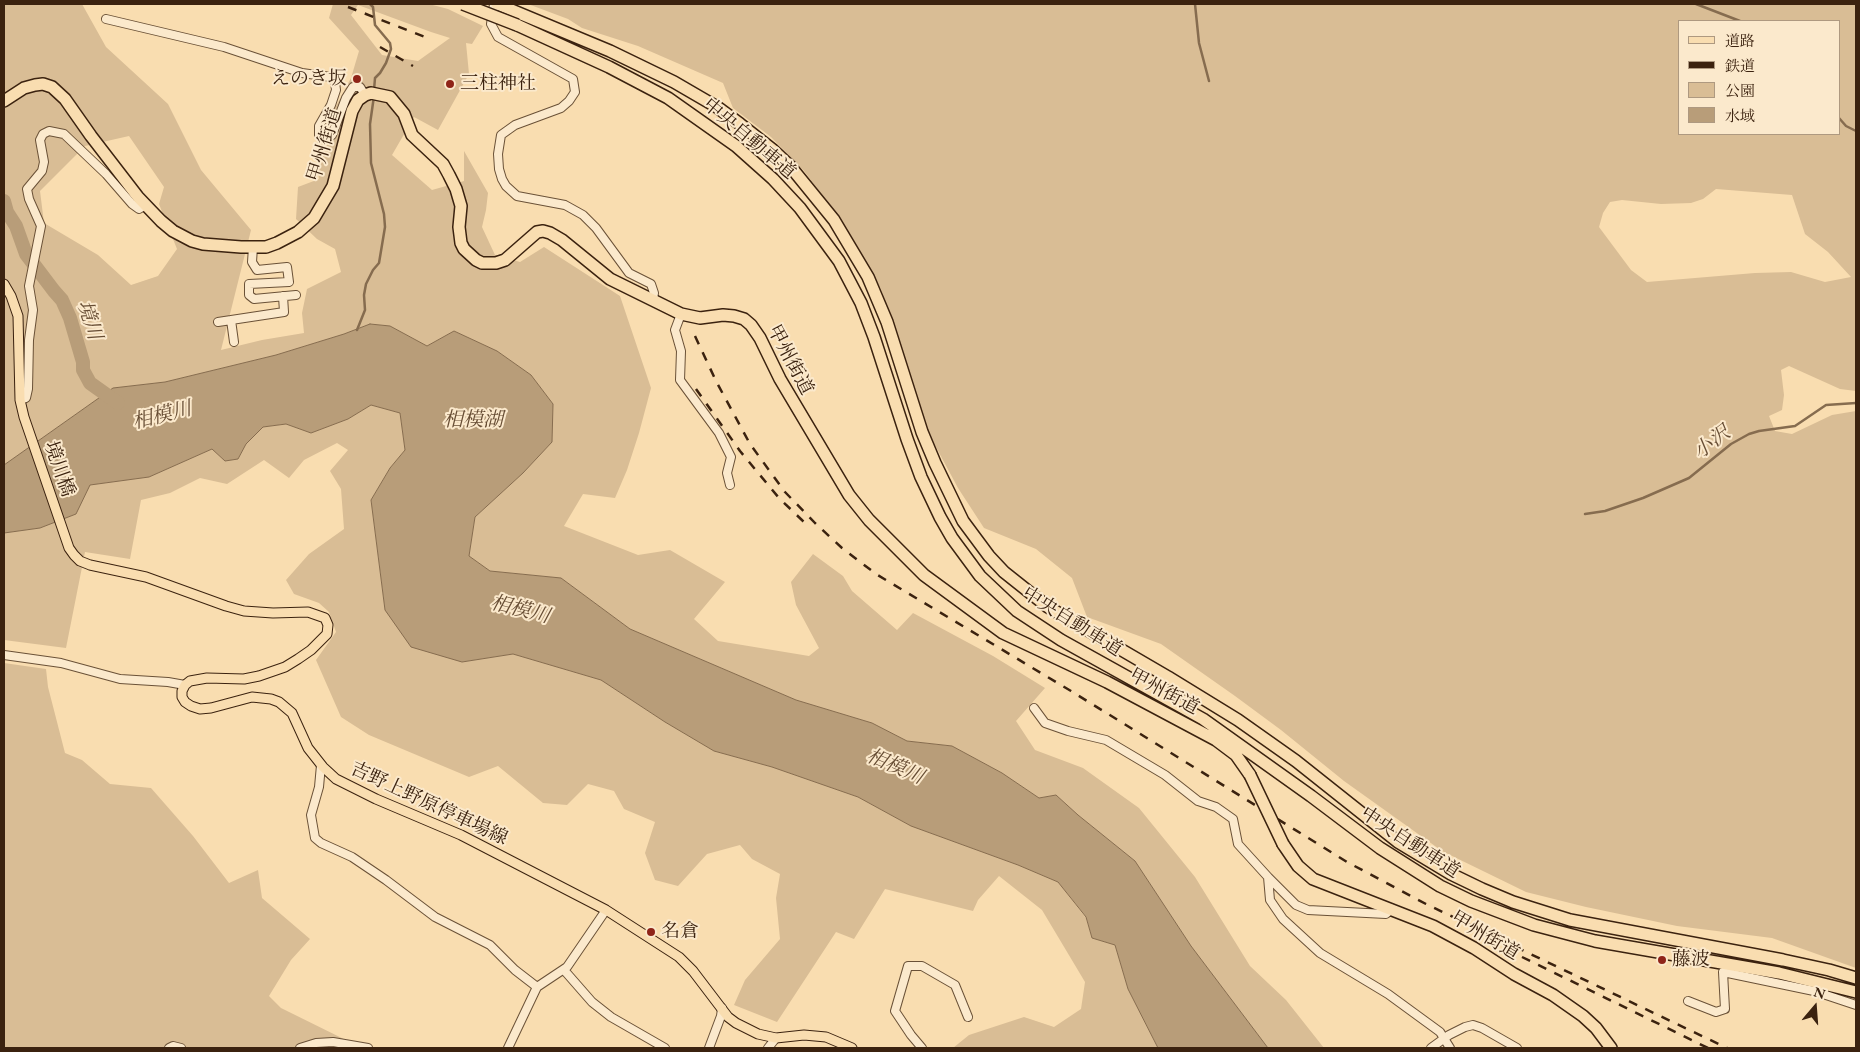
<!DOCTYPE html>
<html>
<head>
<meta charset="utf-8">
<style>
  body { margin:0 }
  #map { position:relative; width:1860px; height:1052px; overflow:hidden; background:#f9ddb0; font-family:"EB Garamond","Noto Serif JP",serif }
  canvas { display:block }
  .frame { position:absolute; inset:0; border:5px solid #3b220f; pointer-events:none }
  .legend { position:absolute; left:1678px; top:20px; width:162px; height:115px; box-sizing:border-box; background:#fbe9cc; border:1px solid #ae9980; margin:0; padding:6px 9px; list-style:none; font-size:15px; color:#3b220f }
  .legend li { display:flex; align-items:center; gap:10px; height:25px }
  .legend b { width:25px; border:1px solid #ae9980 }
  .north { position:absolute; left:1790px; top:982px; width:50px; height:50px; -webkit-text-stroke:4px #fbe9cc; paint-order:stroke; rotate:18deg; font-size:14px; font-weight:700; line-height:20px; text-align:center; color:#3b220f }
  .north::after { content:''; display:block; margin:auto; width:18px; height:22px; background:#3b220f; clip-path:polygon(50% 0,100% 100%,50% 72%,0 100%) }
</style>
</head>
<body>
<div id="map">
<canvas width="1860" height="1052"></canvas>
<div class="frame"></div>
<ul class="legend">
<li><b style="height:6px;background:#f9ddb0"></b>道路</li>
<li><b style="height:6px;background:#3b220f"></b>鉄道</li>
<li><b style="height:14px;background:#d9bd95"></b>公園</li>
<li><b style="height:14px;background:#b89d79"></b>水域</li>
</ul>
<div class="north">N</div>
</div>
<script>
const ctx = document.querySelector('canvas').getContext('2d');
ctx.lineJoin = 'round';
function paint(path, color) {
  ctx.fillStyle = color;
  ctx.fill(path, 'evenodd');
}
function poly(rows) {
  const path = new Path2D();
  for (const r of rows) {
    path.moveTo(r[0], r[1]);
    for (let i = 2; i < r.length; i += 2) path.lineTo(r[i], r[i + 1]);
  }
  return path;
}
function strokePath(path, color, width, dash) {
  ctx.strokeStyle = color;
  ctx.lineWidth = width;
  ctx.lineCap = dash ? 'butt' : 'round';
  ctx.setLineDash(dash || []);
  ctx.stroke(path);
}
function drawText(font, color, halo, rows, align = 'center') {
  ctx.font = font + ' "EB Garamond","Noto Serif JP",serif';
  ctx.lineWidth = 4;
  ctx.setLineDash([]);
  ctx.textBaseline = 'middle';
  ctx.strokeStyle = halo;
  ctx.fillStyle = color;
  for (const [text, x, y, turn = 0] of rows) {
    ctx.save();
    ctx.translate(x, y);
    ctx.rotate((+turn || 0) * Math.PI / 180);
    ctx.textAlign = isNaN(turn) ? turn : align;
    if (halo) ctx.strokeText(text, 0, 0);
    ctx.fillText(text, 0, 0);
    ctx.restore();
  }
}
const green = poly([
  [4,4,82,4,106,47,168,104,201,170,251,230,221,350,262,340,304,333,302,313,307,289,341,272,335,249,317,239,296,219,298,187,319,179,316,144,351,78,359,51,329,18,333,4,429,4,448,9,483,26,472,44,466,43,469,74,438,130,414,117,392,155,432,190,464,181,464,151,488,193,486,210,482,227,495,255,520,262,544,247,620,296,651,388,639,433,627,470,615,498,583,494,564,526,638,555,670,550,725,582,694,619,718,641,809,656,819,648,796,605,791,582,813,554,843,576,852,591,897,630,913,613,993,656,1045,688,1016,721,1035,750,1083,768,1139,808,1195,877,1250,966,1286,1000,1324,1048,1268,1048,1191,946,1135,861,1078,815,1056,795,1039,798,1002,773,952,746,907,741,872,723,796,700,630,629,561,578,490,571,469,556,475,517,523,473,552,442,553,404,531,375,497,351,454,331,427,346,390,326,370,324,344,334,276,355,165,382,113,388,4,465],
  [358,5,431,32,450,38,418,61,382,55,351,15],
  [129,136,164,187,159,204,177,249,158,276,131,285,98,255,44,223,40,191,85,146],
  [528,4,1856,4,1856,391,1840,389,1789,366,1781,370,1784,395,1782,410,1769,416,1775,431,1792,434,1832,415,1856,411,1856,968,1772,938,1677,926,1586,907,1526,892,1442,851,1344,781,1281,730,1235,696,1161,644,1087,617,1072,578,1036,549,984,528,958,488,929,434,881,289,841,220,804,171,771,137,733,108,723,83,638,46,582,28,568,19],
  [1679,21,1839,21,1839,134,1679,134],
  [1716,189,1792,195,1805,234,1828,252,1851,277,1825,282,1791,272,1755,273,1647,282,1631,270,1599,227,1603,213,1610,202,1622,200,1661,204,1691,203,1703,199],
  [371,405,400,413,405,450,390,468,371,500,385,610,462,662,513,654,601,680,665,722,714,751,772,767,858,797,911,826,1018,865,1058,882,1086,918,1092,938,1115,945,1128,989,1158,1048,953,1048,969,1035,1024,1017,1054,1027,1081,1009,1085,982,1042,910,999,876,978,900,973,911,885,889,854,939,836,932,777,1022,734,1005,745,980,780,939,776,898,780,874,752,859,740,845,707,854,678,886,655,880,645,853,655,822,624,809,614,791,588,784,567,805,543,803,498,766,469,777,369,735,341,717,316,660,336,632,329,612,319,603,294,594,286,580,309,554,344,529,341,489,330,471,348,450,337,443,304,460,289,478,264,460,227,484,200,478,170,493,141,500,130,559,85,552,66,648,4,640,4,533,40,528,76,514,89,485,149,477,212,449,225,461,238,459,246,444,263,427,286,424,311,433,348,419],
  [4,663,46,669,48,687,65,753,82,760,110,784,151,788,193,836,229,883,258,870,262,898,310,939,291,960,269,996,281,1008,362,1048,4,1048]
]);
const water = poly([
  [370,324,390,326,427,346,454,331,497,351,531,375,553,404,552,442,523,473,475,517,469,556,490,571,561,578,630,629,796,700,872,723,907,741,952,746,1002,773,1039,798,1056,795,1078,815,1135,861,1191,946,1268,1048,1158,1048,1128,989,1115,945,1092,938,1086,917,1058,882,1018,865,911,826,858,797,772,767,714,751,665,722,601,680,513,654,462,662,411,647,385,610,371,500,390,468,405,450,400,413,371,405,348,419,311,433,286,424,263,427,246,444,238,459,225,461,212,449,149,477,90,485,76,514,40,528,4,533,4,465,113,388,165,382,276,355,344,334,370,324]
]);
const stream = poly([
  [370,4,373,7,375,25,390,43,391,49,386,63,380,73,375,78,374,90],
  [1195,4,1199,43,1209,81],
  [1696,4,1740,21],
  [1839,118,1846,126,1856,131],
  [357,330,365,310,364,295,366,284,373,270,379,263,385,227,384,214,371,163,370,124,374,96],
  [1585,514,1605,511,1643,498,1689,478,1731,444,1749,434,1759,431,1795,426,1826,405,1856,403]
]);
const river = poly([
  [4,201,7,212,16,226,26,254,54,291,62,300,70,318,83,362,83,370,90,383,118,403]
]);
const minor = poly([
  [494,4,491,24,498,37,573,79,575,92,569,101,561,108,515,125,501,135,498,154,499,169,502,179,506,186,517,196,565,205,583,215,596,228,629,273,651,284,654,293,653,299],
  [106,19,224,47,302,73,331,77,335,82,336,90,331,105,319,126,319,135,321,137,328,138,332,135,346,98,353,87,360,87,365,95],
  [253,247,252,262,257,270,287,267,289,282,249,284,249,295,254,299,296,295],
  [681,314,675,330,681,351,680,380,719,433,731,457,727,473,730,485],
  [231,320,234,342],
  [218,322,284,312,283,296],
  [20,400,26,398,28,389,29,340,33,310,29,286,41,226,29,199,27,189,42,171,44,162,40,140,43,134,49,131,64,134,106,174,132,204,139,209,146,205],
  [4,655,61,663,120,679,168,682,185,685],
  [1034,708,1045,723,1068,731,1106,740,1165,775,1198,801,1216,807,1233,819,1238,844,1268,877,1270,900,1283,919,1320,953,1388,994,1440,1032,1450,1048],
  [321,765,319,787,311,815,315,838,321,843,352,857,386,880,435,917,490,945,515,970,537,987],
  [1268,877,1296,905,1308,910,1386,914,1392,909],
  [564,970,592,1002,611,1017,665,1048],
  [1688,1001,1716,1012,1725,1009,1723,972,1814,991,1856,1005],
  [169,1048,173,1046,181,1048],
  [300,1048,316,1043,333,1042,368,1048],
  [508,1048,537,987,567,967,606,910],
  [709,1048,721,1016,722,1008],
  [768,1048,776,1038],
  [922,1048,911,1035,895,1011,908,966,922,966,955,985,968,1017],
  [1431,1048,1449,1035,1465,1027,1473,1025,1482,1028,1517,1048]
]);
const major = poly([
  [4,284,11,296,18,316,20,400,24,417,69,548,74,555,80,561,90,565,146,577,226,606,244,611,273,613,308,612,325,618,328,625,327,634,311,650,298,659,285,667,259,676,244,679,207,678,190,681,185,685,182,691,182,697,185,702,191,706,200,709,211,708,252,697,271,699,279,702,292,713,308,748,323,767,336,779,376,799,461,835,606,910,679,957,693,971,728,1017,736,1023,758,1034,776,1038,804,1035,826,1037,852,1048]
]);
const highway = poly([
  [497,4,610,51,674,82,717,107,740,124,773,150,790,166,834,220,868,277,887,322,922,432,935,463,963,521,989,556,1004,572,1048,607,1168,677,1238,720,1296,761,1398,842,1451,874,1482,889,1513,902,1570,920,1783,960,1829,970,1856,978],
  [517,25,609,67,668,98,736,146,773,179,800,208,839,261,861,303,874,337,907,439,921,477,940,517,952,538,980,576,1017,611,1061,640,1203,719,1311,796,1380,848,1440,886,1471,901,1534,925,1595,941,1779,973,1856,992],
  [4,101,24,88,35,85,43,84,52,87,65,99,91,136,138,197,161,221,173,231,192,241,203,244,241,247,266,247,277,243,298,232,314,218,333,186,352,111,358,100,365,95,371,93,390,97,404,114,412,135,443,164,449,175,456,189,461,206,459,227,461,243,464,249,476,260,482,263,496,263,505,260,537,232,543,231,550,233,562,240,610,279,681,314,700,318,723,315,734,316,744,319,751,325,760,338,780,379,849,495,869,520,924,575,1003,633,1107,682,1216,740,1236,755,1250,775],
  [1283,844,1298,866,1313,879,1433,926,1474,948,1514,974,1553,995,1583,1016,1596,1028,1611,1048]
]);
const rail = poly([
  [348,7,425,37],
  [380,47,413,66],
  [695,336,716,381,750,444,785,492,815,523,842,548,876,574,1071,691,1347,862,1426,904,1727,1048],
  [696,389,740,451,779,498,805,523],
  [1522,957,1708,1048]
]);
const highwayBridge = poly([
  [463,4,517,25],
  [1250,775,1283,844]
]);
const markers = [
  [357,79,5,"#8f2418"],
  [450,84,5,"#8f2418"],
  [651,932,5,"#8f2418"],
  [1662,960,5,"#8f2418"]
];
const poiNames = [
  ["えのき坂",347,79,"right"],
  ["三柱神社",460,84],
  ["名倉",661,932],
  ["藤波",1672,960]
];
const streetNames = [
  ["中央自動車道",749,139,40],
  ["甲州街道",325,145,-73],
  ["甲州街道",790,360,62],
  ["境川橋",59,469,71],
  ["中央自動車道",1072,622,32],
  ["甲州街道",1164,692,28],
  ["吉野上野原停車場線",429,804,25],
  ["中央自動車道",1410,843,33],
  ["甲州街道",1485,936,31]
];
const waterNames = [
  ["境川",89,320,72],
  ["相模川",162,416,-14],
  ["相模湖",473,421],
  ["小沢",1712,443,-37],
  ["相模川",520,610,14],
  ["相模川",895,767,23]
];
paint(green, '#d9bd95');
paint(water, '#b89d79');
strokePath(water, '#866c4f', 1);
strokePath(stream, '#866c4f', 2.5);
strokePath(river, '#b89d79', 14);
strokePath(minor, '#6a5137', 10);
strokePath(major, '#3b220f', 11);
strokePath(highway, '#3b220f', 14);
strokePath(minor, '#fbe9cc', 8);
strokePath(major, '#f9ddb0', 9);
strokePath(highway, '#f9ddb0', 11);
strokePath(rail, '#3b220f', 2.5, [9, 9]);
strokePath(highwayBridge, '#3b220f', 14, []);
strokePath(highwayBridge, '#f9ddb0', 11);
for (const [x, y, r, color] of markers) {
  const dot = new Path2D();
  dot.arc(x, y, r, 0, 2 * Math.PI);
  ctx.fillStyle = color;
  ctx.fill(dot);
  strokePath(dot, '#fbe9cc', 2);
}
drawText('19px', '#3b220f', '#fbe9cc', poiNames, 'left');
drawText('19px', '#3b220f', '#fbe9cc', streetNames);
drawText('italic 20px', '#674d34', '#fbe9cc', waterNames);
</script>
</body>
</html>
